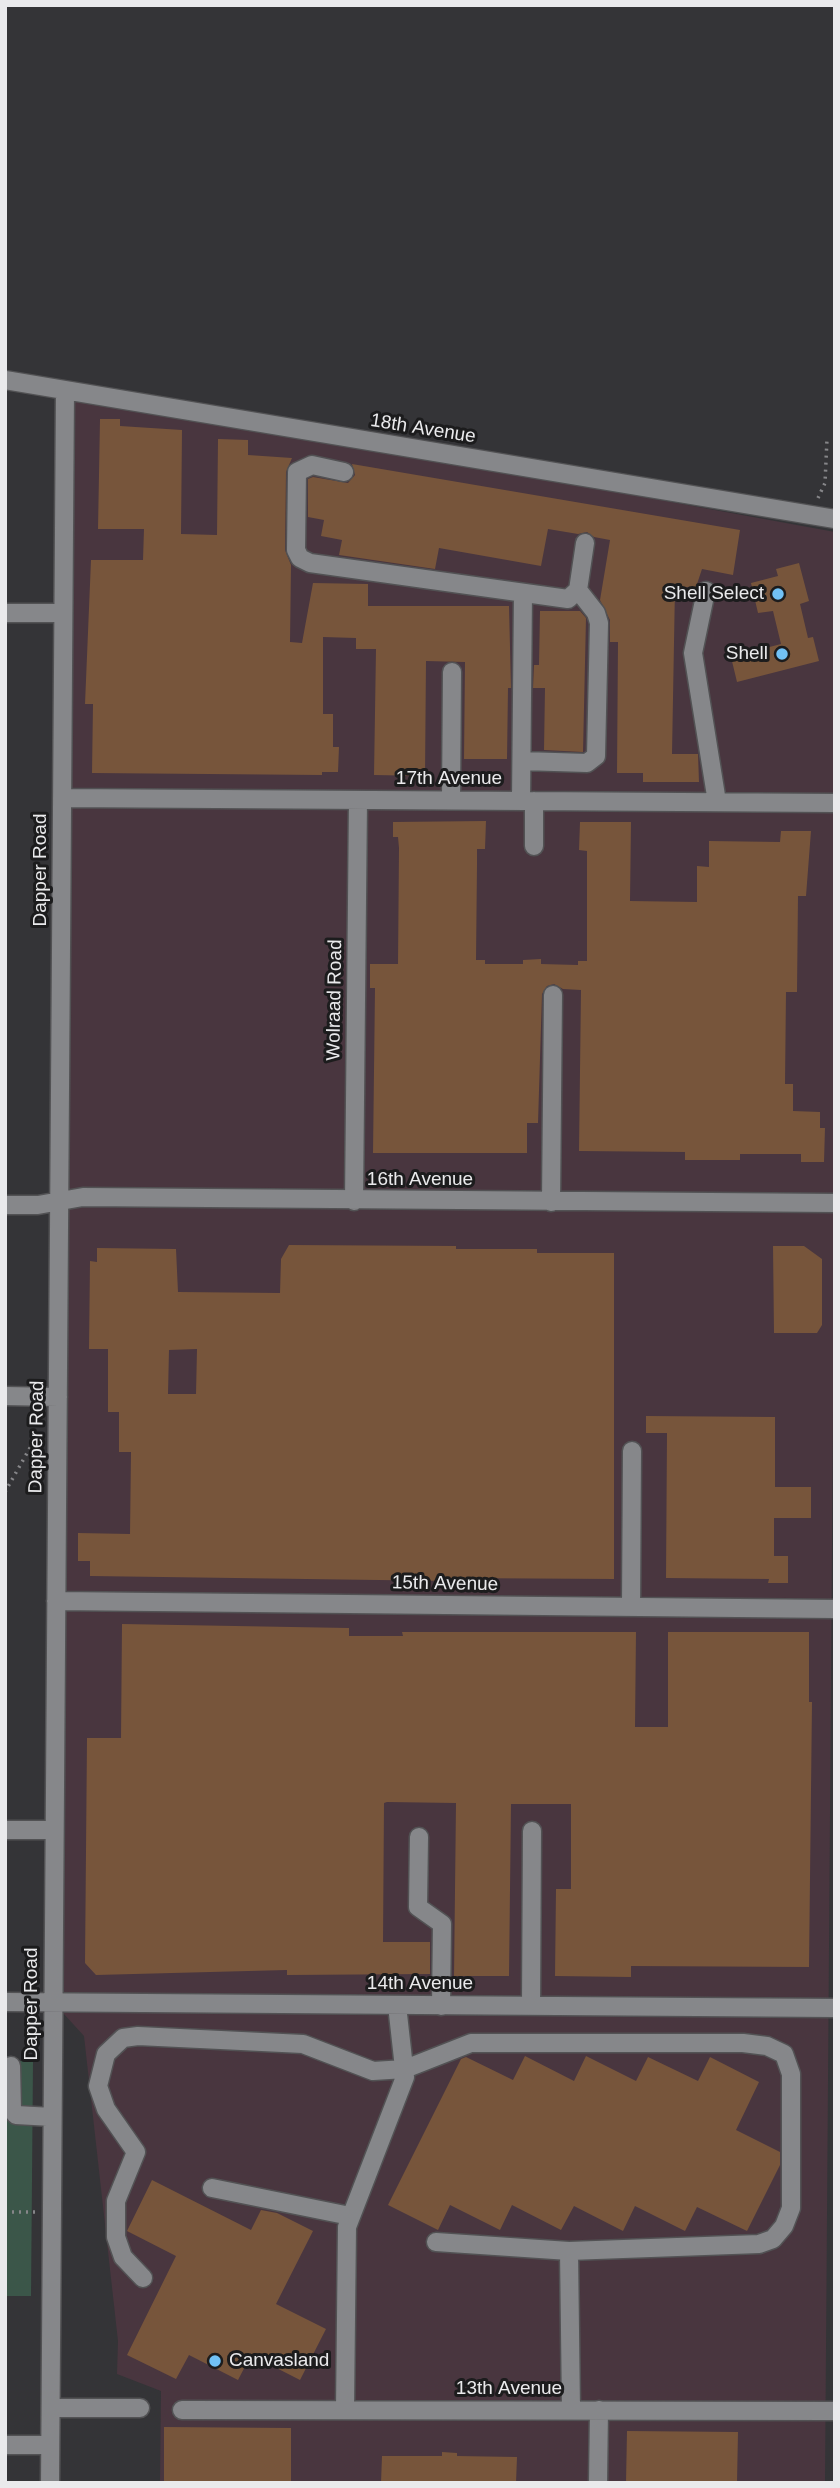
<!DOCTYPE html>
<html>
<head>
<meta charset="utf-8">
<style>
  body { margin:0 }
  #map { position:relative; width:840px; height:2488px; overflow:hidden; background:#343437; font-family:Arial,sans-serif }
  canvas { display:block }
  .frame { position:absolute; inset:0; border:7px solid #eaeaec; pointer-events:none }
</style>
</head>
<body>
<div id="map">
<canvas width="840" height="2488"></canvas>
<div class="frame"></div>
</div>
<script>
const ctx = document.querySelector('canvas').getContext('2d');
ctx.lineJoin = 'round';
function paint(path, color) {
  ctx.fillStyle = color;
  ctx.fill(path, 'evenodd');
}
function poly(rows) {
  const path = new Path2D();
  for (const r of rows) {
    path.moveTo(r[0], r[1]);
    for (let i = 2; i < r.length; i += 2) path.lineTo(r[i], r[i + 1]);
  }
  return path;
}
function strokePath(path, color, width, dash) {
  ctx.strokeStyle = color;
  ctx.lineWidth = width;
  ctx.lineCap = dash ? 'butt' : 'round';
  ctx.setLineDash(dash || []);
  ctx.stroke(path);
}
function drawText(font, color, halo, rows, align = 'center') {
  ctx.font = font + ' Arial,sans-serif';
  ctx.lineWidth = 6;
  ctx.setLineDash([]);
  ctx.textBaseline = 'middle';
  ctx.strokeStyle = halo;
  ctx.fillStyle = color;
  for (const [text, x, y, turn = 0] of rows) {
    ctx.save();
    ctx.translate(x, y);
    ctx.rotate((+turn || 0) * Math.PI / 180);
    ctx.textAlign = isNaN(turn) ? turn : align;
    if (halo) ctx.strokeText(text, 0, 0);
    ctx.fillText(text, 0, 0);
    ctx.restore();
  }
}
const industrial = poly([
  [65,391,835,532,835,1143,825,2483,160,2483,161,2391,117,2374,118,2341,84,2036,53,2002]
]);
const green = poly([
  [5,2061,33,2061,31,2296,5,2296]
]);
const building = poly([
  [100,419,120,419,120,426,182,430,181,534,217,535,218,439,248,440,248,455,292,458,286,472,285,550,291,565,290,642,302,643,313,583,368,584,368,606,509,606,511,688,508,688,507,759,464,759,465,662,426,661,425,776,374,775,376,649,356,649,356,638,323,637,323,714,333,714,333,747,339,747,338,772,322,772,322,775,92,773,93,704,85,704,91,560,143,560,144,529,98,529],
  [352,464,740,530,733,575,702,569,696,587,675,587,672,754,698,754,699,782,643,782,643,773,617,773,618,642,610,642,610,620,600,600,610,540,594,537,587,532,578,534,548,529,541,566,439,548,435,569,339,555,342,540,321,536,324,520,308,517,308,479,313,477,348,483,355,475],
  [799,563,809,601,800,604,808,638,813,637,819,661,737,682,731,657,781,644,773,611,758,613,751,583,778,576,776,569],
  [540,611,580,611,586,618,583,752,544,750,545,688,533,688,534,665,539,665],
  [486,821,485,849,477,849,477,865,476,960,485,960,485,964,523,964,523,960,541,959,541,964,578,965,578,961,587,961,587,851,579,850,580,822,631,822,630,901,697,902,697,866,709,867,709,841,780,842,781,831,811,831,806,896,798,896,797,992,786,992,785,1084,793,1084,793,1111,820,1112,820,1128,825,1128,824,1162,801,1162,801,1154,740,1154,740,1160,685,1160,685,1152,579,1151,581,990,563,989,554,984,547,986,542,994,538,1123,527,1123,527,1153,373,1153,375,988,370,988,370,964,398,964,399,848,398,837,393,837,393,822],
  [289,1245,456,1246,456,1249,537,1249,537,1253,614,1253,614,1579,450,1578,450,1581,90,1576,90,1561,78,1561,78,1533,130,1534,131,1452,119,1452,119,1412,108,1412,108,1349,89,1349,90,1261,97,1262,97,1248,176,1249,178,1292,280,1293,281,1259],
  [197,1349,196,1394,168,1394,169,1350],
  [773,1246,804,1246,822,1259,822,1325,817,1333,774,1333],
  [646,1416,775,1417,775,1487,811,1487,811,1518,774,1518,774,1556,788,1556,788,1583,768,1583,769,1579,666,1578,667,1433,646,1433],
  [122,1624,349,1628,349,1636,403,1636,402,1632,636,1632,635,1727,668,1727,668,1632,809,1632,809,1702,812,1702,809,1967,631,1966,631,1977,555,1976,556,1889,571,1889,571,1804,511,1804,509,1976,454,1976,456,1803,387,1802,384,1803,383,1942,430,1942,430,1974,287,1975,287,1970,96,1975,85,1963,87,1738,121,1738],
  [525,2056,574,2081,586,2056,636,2081,648,2057,698,2081,710,2057,759,2082,736,2130,780,2152,780,2165,747,2231,697,2207,685,2231,635,2206,623,2231,574,2206,561,2230,512,2205,500,2230,450,2205,438,2230,388,2205,461,2059,466,2057,513,2080],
  [152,2180,251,2230,261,2210,277,2213,313,2231,276,2304,326,2329,300,2380,251,2355,238,2380,189,2355,176,2379,127,2355,176,2256,127,2231],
  [164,2427,291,2428,291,2483,164,2483],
  [627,2431,738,2432,737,2483,626,2483],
  [442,2452,457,2453,457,2456,517,2457,516,2483,381,2483,382,2456,442,2456]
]);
const path = poly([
  [818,498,825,483,827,439],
  [5,1492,39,1432],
  [5,2212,35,2212]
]);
const minor = poly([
  [5,380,835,519],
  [344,472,312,465,297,472,296,550,300,558,310,563,568,599,578,590,585,543],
  [706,591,693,653,717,802],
  [5,613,63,613],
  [522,761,587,763,596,756,599,623,596,613,578,590],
  [62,798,835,803],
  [451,800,452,672],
  [521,801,523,593],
  [534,846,534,801],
  [354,1201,358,800],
  [551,1202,553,995],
  [5,1205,38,1205,83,1197,835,1203],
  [5,1396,58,1397],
  [56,1601,835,1609],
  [631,1607,632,1451],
  [5,1830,54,1830],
  [419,1837,418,1907,442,1924,441,2006],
  [5,2002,835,2008],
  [531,2006,532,1831],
  [11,2066,12,2110,16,2115,52,2117],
  [212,2188,350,2216],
  [569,2251,571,2410],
  [143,2278,123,2257,116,2237,116,2201,136,2152,106,2109,98,2086,106,2054,123,2038,138,2036,303,2044,373,2071,405,2069,471,2043,743,2043,767,2046,784,2054,791,2074,791,2208,784,2226,773,2239,759,2244,569,2251,436,2242],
  [51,2408,140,2408],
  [345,2409,347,2227,405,2077,397,2005],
  [182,2410,835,2411],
  [5,2445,50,2445],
  [50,2483,65,391],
  [598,2483,599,2410]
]);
const markers = [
  [778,594,7,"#71c1f5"],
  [782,654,7,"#71c1f5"],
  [215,2361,7,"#71c1f5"]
];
const streetNames = [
  ["18th Avenue",423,429,9],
  ["17th Avenue",449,779],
  ["Dapper Road",41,870,-90],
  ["Wolraad Road",335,1000,-89],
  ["16th Avenue",420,1180],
  ["Dapper Road",37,1437,-89],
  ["15th Avenue",445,1584,1],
  ["14th Avenue",420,1984],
  ["Dapper Road",32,2004,-90],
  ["13th Avenue",509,2389]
];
const poiNames = [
  ["Shell Select",764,594],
  ["Shell",768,654],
  ["Canvasland",229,2361,"left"]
];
paint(industrial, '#49363f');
paint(green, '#3b5649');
paint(building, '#77553b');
strokePath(minor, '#525254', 21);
strokePath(path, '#868689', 3.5, [2, 5]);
strokePath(minor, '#86878a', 18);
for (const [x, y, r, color] of markers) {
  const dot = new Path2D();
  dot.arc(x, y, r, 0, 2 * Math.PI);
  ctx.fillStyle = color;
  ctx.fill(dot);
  strokePath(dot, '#1c1c1d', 2.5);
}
drawText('19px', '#eaeaec', '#1c1c1d', streetNames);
drawText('19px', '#eaeaec', '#1c1c1d', poiNames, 'right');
</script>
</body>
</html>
